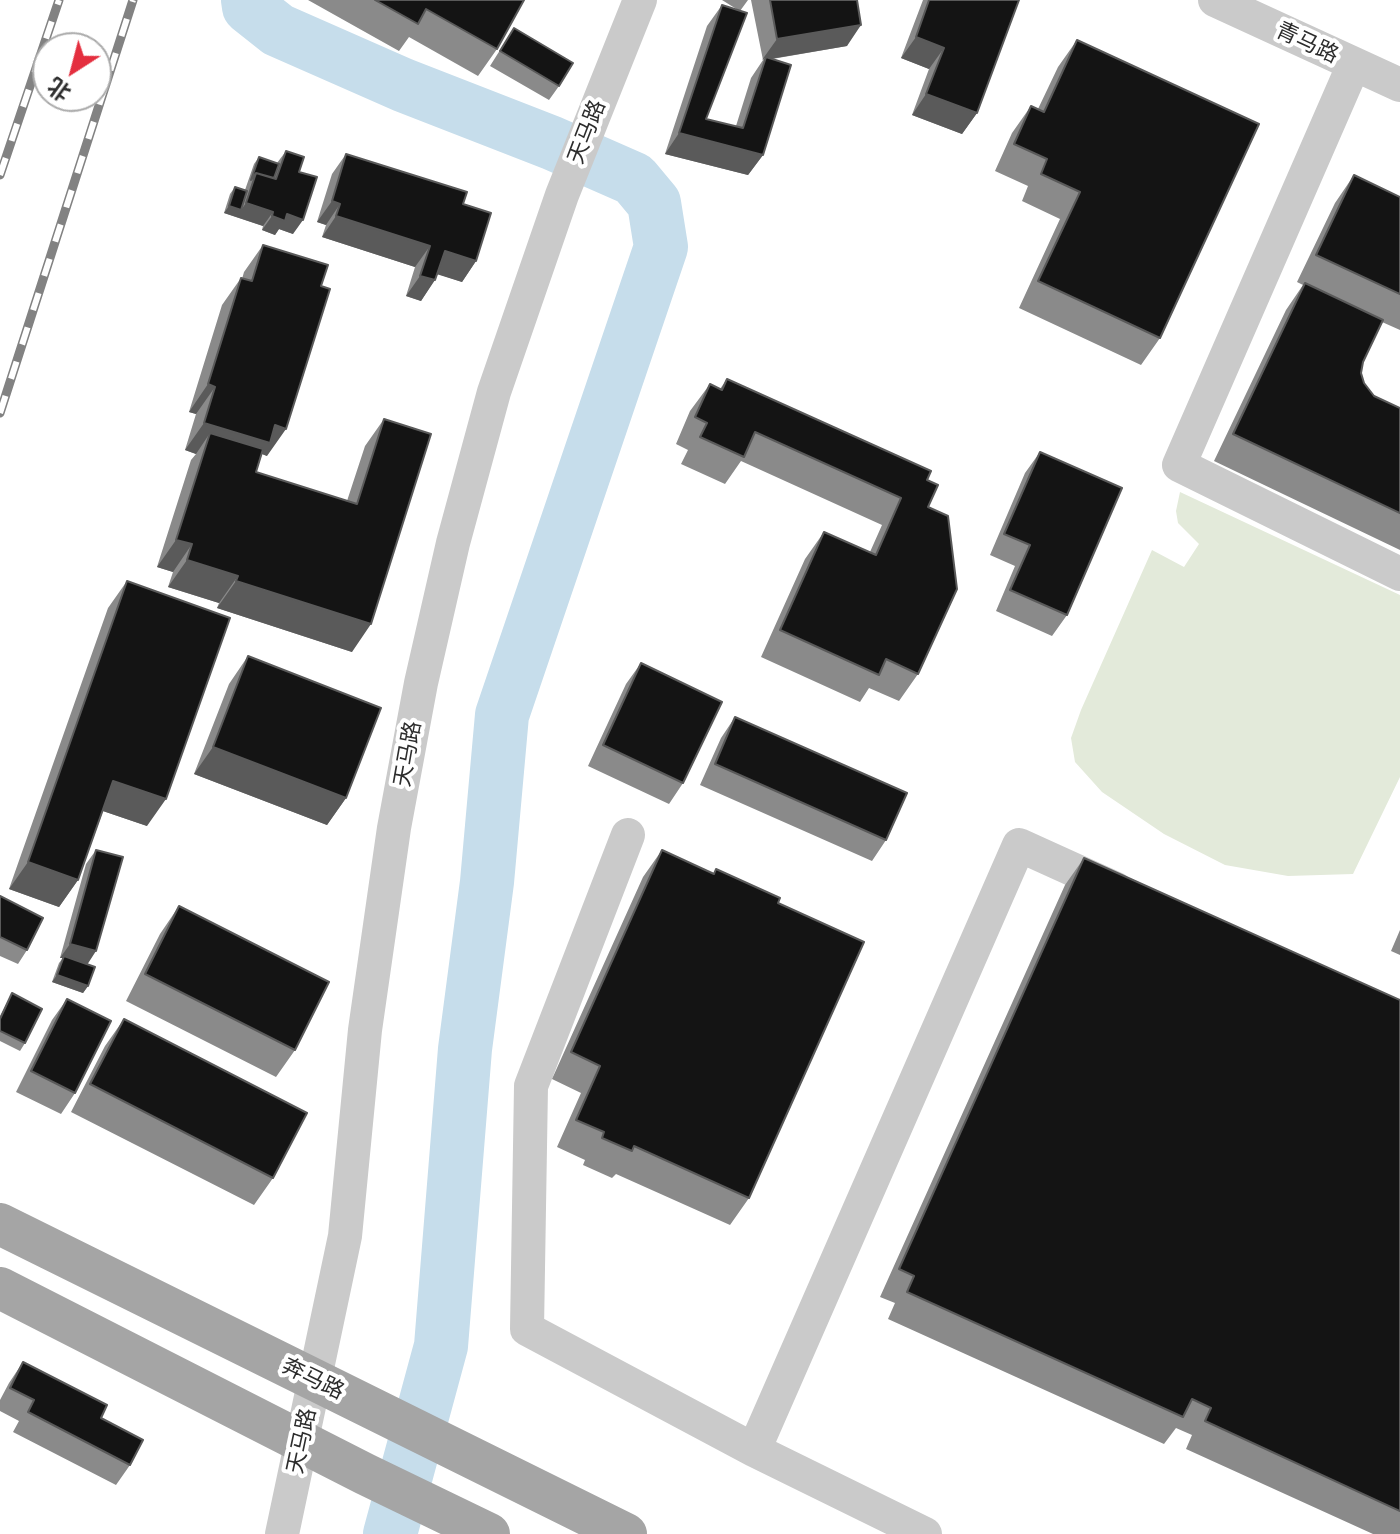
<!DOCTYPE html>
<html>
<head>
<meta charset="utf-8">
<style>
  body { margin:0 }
  #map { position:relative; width:1400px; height:1534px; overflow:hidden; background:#fff; font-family:Mulish,"Noto Sans SC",sans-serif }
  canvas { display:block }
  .north { position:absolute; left:32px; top:32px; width:80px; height:80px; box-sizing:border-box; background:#fff; border:2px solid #ababab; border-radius:50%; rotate:216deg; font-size:22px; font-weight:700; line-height:32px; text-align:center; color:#2d2d2d }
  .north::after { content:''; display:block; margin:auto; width:28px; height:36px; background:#e42f3f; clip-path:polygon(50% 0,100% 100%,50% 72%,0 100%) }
</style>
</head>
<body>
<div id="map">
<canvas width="1400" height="1534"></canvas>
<div class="north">北</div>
</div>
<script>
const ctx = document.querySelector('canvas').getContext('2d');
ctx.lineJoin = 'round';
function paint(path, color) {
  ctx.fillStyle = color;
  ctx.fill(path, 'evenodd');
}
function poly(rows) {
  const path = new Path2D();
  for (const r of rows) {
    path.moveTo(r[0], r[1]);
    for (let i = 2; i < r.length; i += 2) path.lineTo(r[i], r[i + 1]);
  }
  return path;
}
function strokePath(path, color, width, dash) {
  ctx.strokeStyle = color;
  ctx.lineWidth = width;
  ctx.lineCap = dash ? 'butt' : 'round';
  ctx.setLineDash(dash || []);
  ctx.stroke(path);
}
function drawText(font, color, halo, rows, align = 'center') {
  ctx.font = font + ' Mulish,"Noto Sans SC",sans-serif';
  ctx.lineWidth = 8;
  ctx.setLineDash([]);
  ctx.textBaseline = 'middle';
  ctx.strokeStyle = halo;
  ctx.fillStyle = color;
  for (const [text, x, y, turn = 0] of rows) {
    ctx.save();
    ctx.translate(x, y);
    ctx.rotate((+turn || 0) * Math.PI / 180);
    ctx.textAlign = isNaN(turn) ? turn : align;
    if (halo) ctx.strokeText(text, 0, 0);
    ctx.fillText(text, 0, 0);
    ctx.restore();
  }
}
const green = poly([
  [1180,492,1400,595,1400,777,1353,874,1288,876,1225,865,1164,834,1102,792,1075,762,1071,738,1081,710,1152,550,1184,567,1199,544,1178,523,1176,511]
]);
const river = poly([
  [248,0,249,7,278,30,403,85,552,143,634,179,654,203,661,247,502,715,487,882,465,1049,441,1346,390,1534]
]);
const minor = poly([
  [1215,0,1400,85],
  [1354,64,1179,465,1400,574],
  [628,835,531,1086,527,1329,754,1450,925,1534],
  [754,1450,1019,845,1116,889],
  [282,1534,345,1236,365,1030,394,828,421,683,453,543,494,392,562,195,640,0]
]);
const major = poly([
  [0,1224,626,1534],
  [0,1288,365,1474,489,1534]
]);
const rail = poly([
  [0,175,59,0],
  [0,413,133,0]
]);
const wall = poly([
  [308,0,524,0,497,49,478,76,409,37,399,51],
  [722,0,748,0,740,11,706,119,736,126,751,78,763,60,751,0,857,0,847,46,772,59,763,155,748,175,665,154,707,26,722,5,738,10],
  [923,0,1019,0,977,113,962,134,912,115,929,69,901,58],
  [514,28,559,86,549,100,490,66],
  [1077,40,1160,338,1141,365,1019,308,1060,219,1022,201,1028,186,995,171,1012,133,1031,106,1038,109,1058,67],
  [286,151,300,171,293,234,279,229,275,235,262,230,263,226,224,213,230,194,235,187,245,190,254,164,259,157,277,163],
  [346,154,463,204,476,261,462,282,438,274,421,301,406,296,415,267,322,237,326,225,317,222,332,174],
  [1354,175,1400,197,1400,330,1382,322,1363,362,1361,373,1364,383,1374,396,1400,408,1400,550,1214,461,1286,310,1303,285,1297,282,1335,203],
  [263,245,267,456,262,454,256,472,347,501,365,446,384,419,352,652,217,608,219,603,168,587,173,572,157,567,191,460,196,454,185,450,196,414,189,412,222,305,241,278,242,279,244,272],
  [727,379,927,480,928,507,918,674,899,701,869,688,860,702,761,657,805,559,824,532,870,552,882,525,741,461,725,484,681,464,688,450,676,444,690,411,710,384,720,389],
  [1040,452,1067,615,1052,636,996,611,1015,566,990,555,1025,473],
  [127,581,147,826,103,811,78,880,59,907,9,889,108,608],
  [248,656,346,798,327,825,194,774,229,684],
  [641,663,683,783,669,804,588,766,626,684],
  [735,717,886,840,872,861,700,785,721,738],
  [96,850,87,964,88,986,83,993,52,982,59,963,63,958,60,958,86,864],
  [662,850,713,874,716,869,778,903,749,1198,730,1225,616,1174,612,1178,583,1165,585,1160,557,1147,581,1093,552,1079,643,877],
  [1084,858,1400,1000,1400,1534,1373,1534,1186,1449,1192,1435,1176,1428,1164,1444,888,1319,895,1303,880,1297,1065,885],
  [0,896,27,950,18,964,0,956],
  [179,906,295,1050,276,1077,126,1001,160,934],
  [1400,930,1400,955,1391,951],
  [12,993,25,1043,20,1051,0,1041,0,1016],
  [67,999,75,1093,61,1114,16,1092,52,1020],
  [124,1019,273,1178,254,1205,71,1112,105,1046],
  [23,1362,101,1418,130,1465,116,1485,13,1432,19,1421,0,1411,0,1400,9,1383]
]);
const shadedWall = poly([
  [861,25,847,46,764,60,766,57,762,60,777,39],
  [916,37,944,48,929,69,901,58],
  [926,94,977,113,962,134,912,115],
  [679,133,763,155,748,175,665,154],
  [332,201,340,204,326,225,317,222],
  [246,203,273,212,263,226,236,217],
  [229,206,241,210,236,217,224,213],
  [287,214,303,220,293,234,279,229,275,235,262,230,272,216],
  [336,216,430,246,415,267,322,237],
  [445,251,476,261,462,282,430,272],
  [420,276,435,280,421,301,406,296],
  [208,384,215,387,196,414,189,412],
  [204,423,275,425,286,429,267,456,262,454,251,471,210,433,196,454,185,450],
  [176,540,192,544,173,572,157,567],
  [187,560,238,576,219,603,168,587],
  [236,581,371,624,352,652,217,608],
  [213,747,346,798,327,825,194,774],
  [113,781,166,799,147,826,94,808],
  [28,862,78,880,59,907,9,889],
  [70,944,96,951,87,965,64,956,63,958,60,958],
  [57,975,88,986,83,993,52,982]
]);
const building = poly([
  [375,0,524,0,497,49,426,9,418,24,375,0],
  [770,0,857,0,861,25,777,39,770,0],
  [929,0,1019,0,977,113,926,94,944,48,916,37,929,0],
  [722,5,747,13,706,119,743,128,766,57,791,65,763,155,679,133,722,5],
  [514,28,573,63,559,86,500,51,514,28],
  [1077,40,1259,124,1160,338,1038,281,1080,192,1041,174,1047,159,1014,144,1031,106,1044,112,1077,40],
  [286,151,304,157,299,172,317,177,303,220,287,214,285,221,272,216,273,212,246,203,256,173,276,179,286,151],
  [346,154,467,192,463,204,491,213,476,261,445,251,435,280,420,276,430,246,336,216,340,204,332,201,346,154],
  [259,157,279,164,274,178,256,173,251,180,259,157],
  [1354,175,1400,197,1400,294,1316,255,1354,175],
  [235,187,247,191,241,210,229,206,235,187],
  [263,245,328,265,321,286,330,289,286,429,275,425,270,443,204,423,215,387,208,384,241,278,252,281,263,245],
  [1305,283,1383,320,1363,362,1361,373,1364,383,1374,396,1400,408,1400,513,1233,434,1305,283],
  [727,379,931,471,927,480,938,485,928,507,948,516,957,589,918,674,886,659,879,675,780,630,824,532,876,555,901,498,755,432,744,457,700,437,707,423,695,417,710,384,722,390,727,379],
  [384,419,431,434,371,624,236,581,238,576,187,560,192,544,176,540,210,433,263,449,256,472,357,504,384,419],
  [1040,452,1122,488,1067,615,1010,590,1030,545,1004,534,1040,452],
  [127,581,230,618,166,799,113,781,78,880,28,862,127,581],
  [248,656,381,708,346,798,213,747,248,656],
  [641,663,722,702,683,783,603,745,641,663],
  [735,717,907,793,886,840,715,764,735,717],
  [96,850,123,857,96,951,70,944,96,850],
  [662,850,714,874,716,869,780,898,778,903,864,942,749,1198,634,1146,632,1151,602,1138,604,1132,576,1120,600,1066,571,1052,662,850],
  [1084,858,1400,1000,1400,1511,1205,1421,1211,1408,1192,1399,1183,1417,907,1292,914,1276,899,1269,1084,858],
  [0,896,43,918,27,950,0,937,0,896],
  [179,906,329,982,295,1050,145,974,179,906],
  [64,956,95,967,88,986,57,975,64,956],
  [12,993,42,1009,25,1043,0,1031,0,1019,12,993],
  [67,999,111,1021,75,1093,31,1071,67,999],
  [124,1019,307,1113,273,1178,90,1084,124,1019],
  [23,1362,107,1405,101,1418,143,1440,130,1465,28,1412,34,1400,10,1388,23,1362]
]);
const streetNames = [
  ["青马路",1307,43,25],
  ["天马路",587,132,-69],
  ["天马路",408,754,-80],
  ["奔马路",313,1379,26],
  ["天马路",302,1441,-78]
];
paint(green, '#e3eada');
strokePath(river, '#c6ddeb', 54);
strokePath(minor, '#cacaca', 34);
strokePath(major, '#a5a5a5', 42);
strokePath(rail, '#828282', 9);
strokePath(rail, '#fff', 6, [18]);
paint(wall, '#8a8a8a');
paint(shadedWall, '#5a5a5a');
paint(building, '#141414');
strokePath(building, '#5a5a5a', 2);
drawText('22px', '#2d2d2d', '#fff', streetNames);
</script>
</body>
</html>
